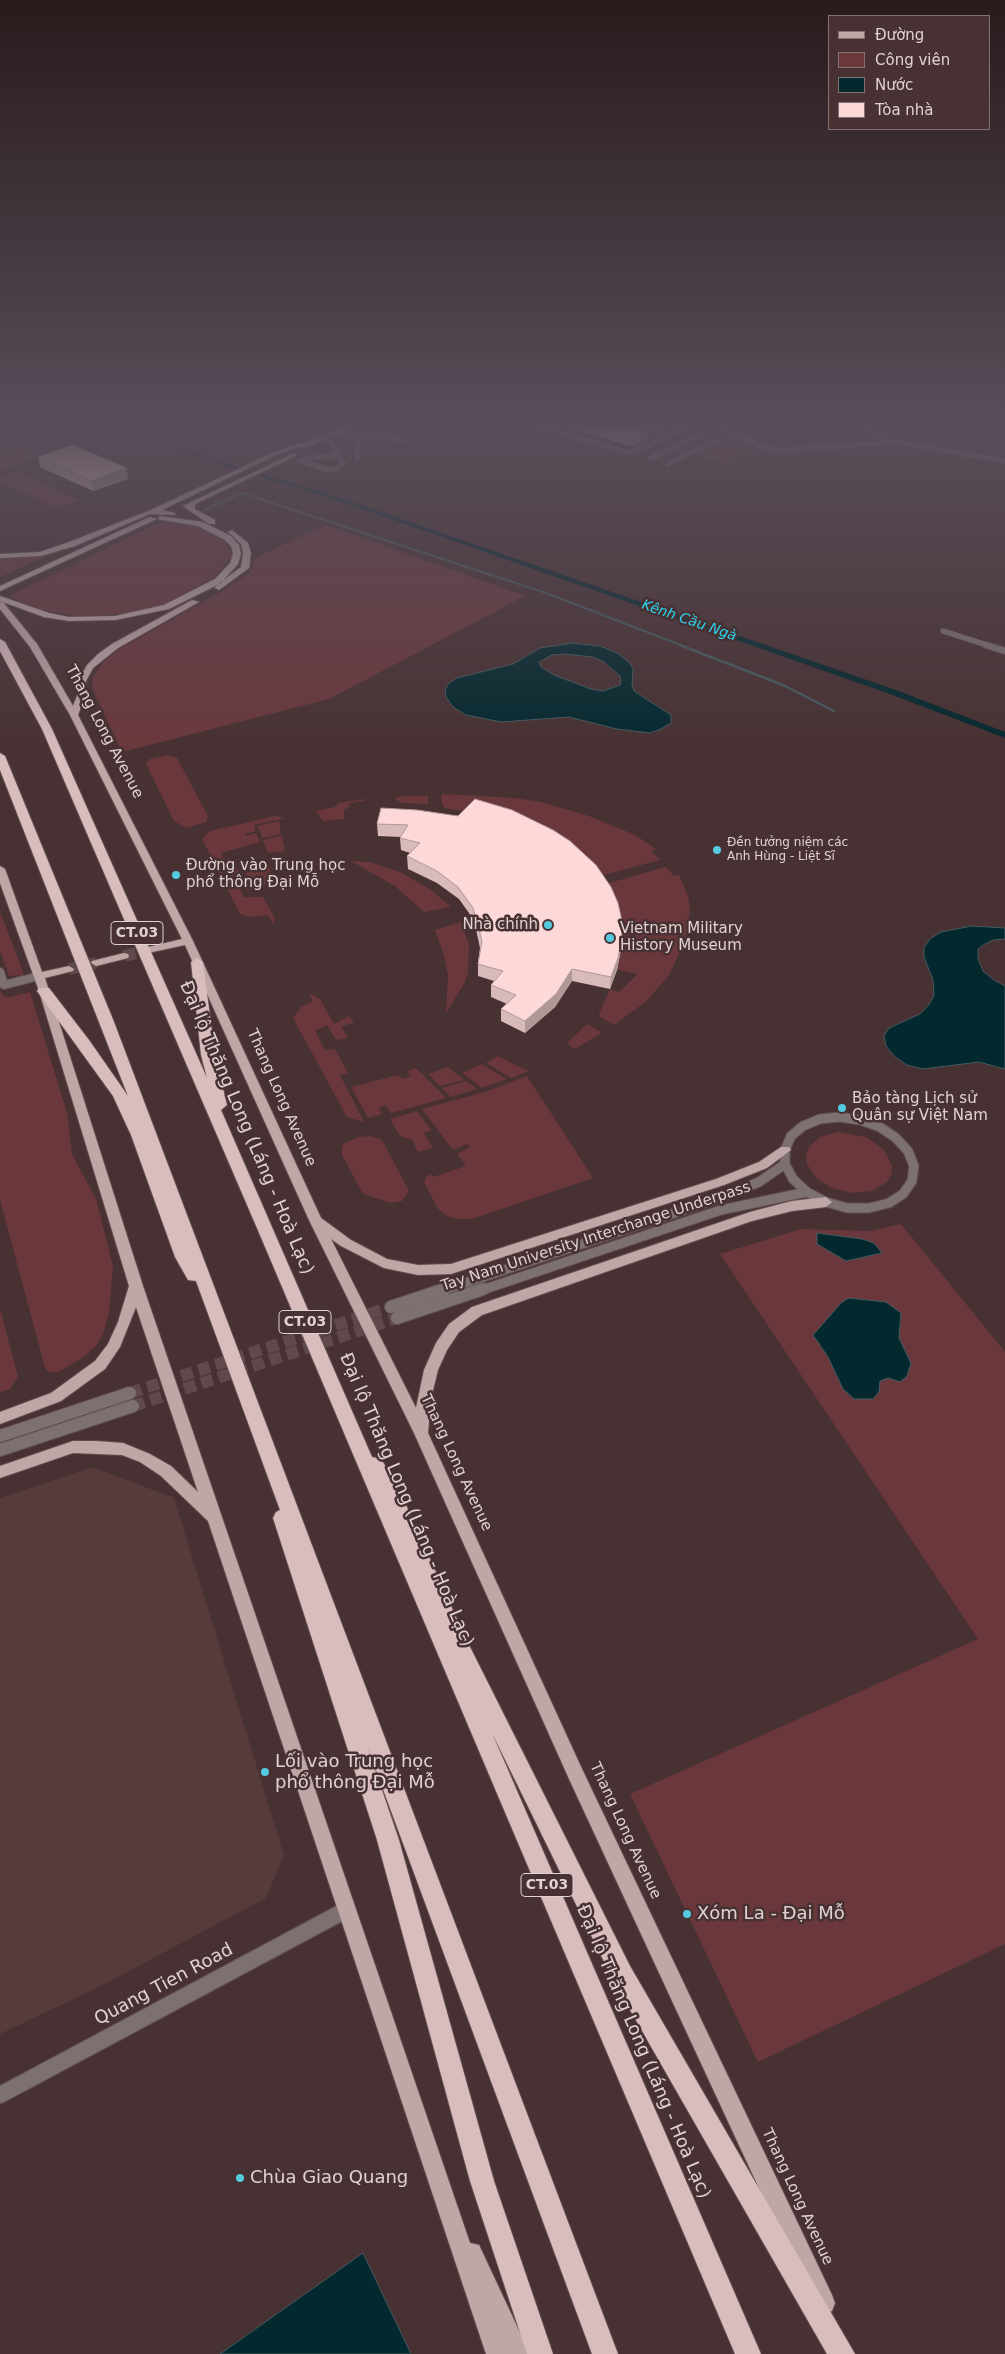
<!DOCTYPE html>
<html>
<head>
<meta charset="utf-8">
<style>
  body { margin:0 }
  #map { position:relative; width:1005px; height:2354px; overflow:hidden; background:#483132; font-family:"DejaVu Sans",sans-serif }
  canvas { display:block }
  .legend { position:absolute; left:828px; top:15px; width:162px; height:115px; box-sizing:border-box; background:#483132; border:1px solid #857172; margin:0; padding:6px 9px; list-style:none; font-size:15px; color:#e0d1d2 }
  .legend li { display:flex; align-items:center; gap:10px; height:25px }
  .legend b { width:25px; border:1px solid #857172 }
</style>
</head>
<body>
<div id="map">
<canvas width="1005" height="2354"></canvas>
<ul class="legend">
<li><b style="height:6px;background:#bfa7a8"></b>Đường</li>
<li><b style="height:14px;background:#6a383c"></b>Công viên</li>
<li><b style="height:14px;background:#03282e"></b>Nước</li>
<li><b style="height:14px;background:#fcd8d9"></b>Tòa nhà</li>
</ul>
</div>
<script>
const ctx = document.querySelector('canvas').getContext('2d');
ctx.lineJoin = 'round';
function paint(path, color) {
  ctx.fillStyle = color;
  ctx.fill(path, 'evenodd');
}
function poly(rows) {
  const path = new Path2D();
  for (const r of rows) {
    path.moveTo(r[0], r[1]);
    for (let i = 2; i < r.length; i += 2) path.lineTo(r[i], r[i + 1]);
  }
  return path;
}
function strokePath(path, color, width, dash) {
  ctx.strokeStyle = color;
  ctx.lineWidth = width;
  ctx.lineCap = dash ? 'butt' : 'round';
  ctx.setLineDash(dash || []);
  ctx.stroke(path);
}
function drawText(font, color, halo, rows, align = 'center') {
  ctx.font = font + ' "DejaVu Sans",sans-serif';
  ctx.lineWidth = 5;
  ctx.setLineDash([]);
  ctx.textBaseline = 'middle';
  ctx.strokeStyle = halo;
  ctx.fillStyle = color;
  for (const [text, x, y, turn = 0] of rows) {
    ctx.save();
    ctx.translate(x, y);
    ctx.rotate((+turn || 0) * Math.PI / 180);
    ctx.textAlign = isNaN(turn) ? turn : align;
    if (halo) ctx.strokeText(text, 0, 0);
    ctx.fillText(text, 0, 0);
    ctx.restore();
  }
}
const built = poly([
  [946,426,1005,426,1005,441,970,445],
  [93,1467,174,1498,284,1855,266,1898,99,1987,0,2034,0,1498]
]);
const green = poly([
  [719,442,751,452,726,464,693,455],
  [20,446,42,456,0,470,0,453],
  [17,471,80,500,56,508,0,482,0,477],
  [174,520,203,527,225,540,232,556,213,578,163,605,136,612,86,617,43,610,12,598,13,594,133,535,164,521],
  [326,525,525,596,329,699,122,752,93,690,92,679,103,662,123,647,228,588,251,571,255,558],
  [52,554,0,577,0,558],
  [167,755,177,758,208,816,206,822,186,828,174,821,146,764,150,759],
  [443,794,514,798,541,802,589,816,635,835,656,849,651,851,660,860,596,877,473,813,445,808,442,804,441,795],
  [408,796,428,796,428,804,403,803,396,800,396,797],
  [364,799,364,801,349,803,349,807,344,810,344,819,323,821,316,811,335,807,339,803],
  [276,816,285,818,254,825,256,831,245,834,246,836,256,833,260,842,221,853,225,861,233,860,243,878,236,881,244,897,263,897,275,918,273,924,268,915,250,917,240,914,202,839,210,831],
  [279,821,281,834,262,838,258,826],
  [282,836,285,851,268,853,263,840],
  [351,861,369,862,400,872,430,889,451,907,424,912,395,886],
  [269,867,275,881,246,891,241,882,248,878,245,873],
  [666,867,674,876,679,875,688,896,690,910,685,941,669,975,658,988,644,1003,614,1025,600,1017,599,1014,610,989,619,992,638,974,617,970,621,950,621,933,602,885],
  [0,912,5,924,24,975,9,976,0,951],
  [461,922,469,945,468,973,464,984,446,1013,448,975,443,952,435,930],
  [0,990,4,996,10,997,30,992,67,1113,72,1154,96,1199,113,1266,109,1313,103,1334,96,1346,81,1359,58,1372,49,1372,45,1368,0,1200],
  [309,993,320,999,334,1024,349,1016,354,1023,341,1026,348,1038,336,1040,327,1025,315,1031,325,1050,335,1049,348,1073,340,1075,364,1122,347,1117,293,1018,301,1007,313,1001],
  [587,1024,601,1032,600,1034,575,1049,572,1048,568,1043,569,1041],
  [498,1056,513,1064,529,1071,511,1078,486,1063],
  [482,1064,493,1071,507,1079,482,1088,462,1073],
  [448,1067,464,1080,440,1086,428,1074],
  [416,1068,446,1098,391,1113,386,1105,379,1108,382,1114,368,1118,351,1087,398,1075,402,1079,411,1076,407,1071],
  [527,1076,593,1178,472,1219,459,1219,447,1216,438,1209,424,1182,427,1176,431,1174,433,1177,466,1166,457,1154,470,1147,467,1144,453,1150,422,1109,485,1092],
  [466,1081,477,1089,451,1097,442,1088],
  [417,1111,431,1130,424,1133,433,1148,418,1152,412,1140,400,1136,390,1119],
  [838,1132,866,1137,884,1150,892,1166,891,1175,887,1182,872,1191,853,1193,832,1188,816,1178,807,1164,806,1155,809,1147,820,1137],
  [371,1136,382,1140,409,1191,402,1201,391,1203,363,1194,342,1155,342,1146,345,1143,358,1137],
  [901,1224,1005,1352,1005,1944,758,2062,630,1794,978,1639,720,1254,801,1229,870,1231],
  [0,1308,18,1377,10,1389,0,1392]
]);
const water = poly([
  [572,643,600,646,617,653,629,662,633,669,632,685,634,691,671,715,671,723,661,729,650,733,617,729,569,717,501,722,466,715,453,707,446,697,445,690,449,683,457,678,513,664,540,648,572,643],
  [565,654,593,657,604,662,620,676,621,681,620,685,603,691,591,689,554,675,541,667,539,662,552,655,565,654],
  [972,926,1005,928,1005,939,993,940,985,944,978,949,978,959,983,971,994,980,1005,986,1005,1069,979,1062,923,1069,907,1065,894,1056,886,1046,884,1036,889,1028,920,1014,929,1005,934,995,933,980,924,957,924,948,930,939,941,932,972,926],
  [817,1233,862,1239,874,1243,882,1253,846,1261,817,1244,817,1233],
  [849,1298,886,1302,901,1313,899,1338,911,1363,907,1376,900,1382,888,1378,880,1381,879,1392,873,1399,854,1399,843,1389,828,1357,813,1335,842,1302,849,1298],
  [363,2253,411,2354,220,2354,363,2253]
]);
const streamFar1 = poly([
  [205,510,242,493,546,593,683,646]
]);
const stream = poly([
  [680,645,783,685,834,711]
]);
const canal = poly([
  [112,426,121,426,227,463,349,501,896,690,1005,732,1005,738,890,694,345,503,223,465,112,426]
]);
const tertiaryTunnel = poly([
  [130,1393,391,1307],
  [133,1406,397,1318]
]);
const primaryTunnel = poly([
  [124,956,148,950],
  [69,969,96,963]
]);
const minorFar2 = poly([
  [538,426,630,453,690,426],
  [641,426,663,433],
  [717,426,764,448,781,450,897,442,1005,461],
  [867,426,886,442],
  [337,432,357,437,386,436,402,441],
  [324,438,332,442,337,455],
  [337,455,343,463,337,469,327,470,301,461,315,456,331,457,337,455],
  [357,458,358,437],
  [650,459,701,434],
  [668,464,718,440],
  [943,631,990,646]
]);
const minorFar1 = poly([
  [986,645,1005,651]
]);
const minor = poly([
  [0,972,4,985,39,976]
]);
const tertiaryFar2 = poly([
  [839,1117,860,1120,880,1127,896,1138,908,1151,914,1166,912,1181,903,1194,889,1203,869,1208,847,1208,826,1202,807,1192,793,1179,785,1164,785,1150,791,1136,803,1126,820,1119,839,1117],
  [441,1291,720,1198,759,1182,785,1164],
  [479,1291,721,1210,807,1192]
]);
const tertiaryFar1 = poly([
  [391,1307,445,1289],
  [397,1318,483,1289],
  [0,1436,130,1393],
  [0,1450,133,1406]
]);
const tertiary = poly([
  [0,2095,346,1910]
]);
const primary = poly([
  [345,426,353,426,312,445,295,448,274,456,162,510,175,513,175,515,150,514,75,546,41,556,0,558,0,554,40,552,69,542,151,510,270,454,292,445,309,442,345,426],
  [294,453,297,455,296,456,195,504,195,509,215,520,215,524,209,524,183,506,294,453],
  [159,516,203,522,231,536,239,545,241,554,238,564,221,583,169,609,115,620,69,621,44,617,0,601,0,596,49,613,69,617,115,616,164,605,215,579,230,563,233,554,231,546,225,540,198,526,162,520,159,520,159,516],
  [150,517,157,519,0,591,0,586,150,517],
  [232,530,248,543,251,553,249,568,219,590,215,588,216,586,241,567,243,553,241,544,228,532,232,530],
  [192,600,199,602,118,648,93,668,86,681,85,696,78,715,193,941,321,1218,351,1240,387,1259,418,1265,451,1264,716,1179,759,1162,781,1147,789,1147,791,1150,767,1168,724,1185,451,1274,418,1275,384,1268,341,1246,331,1239,416,1408,424,1370,436,1343,449,1324,472,1307,750,1212,792,1201,826,1197,832,1202,826,1207,792,1211,752,1221,482,1315,459,1332,447,1350,438,1370,431,1398,428,1433,582,1769,832,2295,835,2303,832,2311,824,2314,816,2311,570,1781,414,1433,309,1220,185,945,148,953,143,950,144,948,182,939,70,715,30,647,0,609,0,602,3,602,37,644,73,706,77,696,78,681,87,665,98,654,112,644,192,600],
  [0,866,5,869,42,972,69,966,74,969,73,971,45,978,143,1286,470,2243,479,2245,530,2354,486,2354,208,1521,161,1476,140,1462,122,1455,73,1453,0,1478,0,1466,73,1441,96,1441,123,1443,150,1454,171,1466,198,1492,136,1307,120,1347,105,1369,61,1401,0,1424,0,1412,51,1393,95,1361,108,1344,118,1322,129,1286,39,991,0,883,0,866],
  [124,953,128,954,129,956,128,958,96,966,91,963,92,961,124,953]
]);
const motorway = poly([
  [0,639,5,642,52,729,207,1078,201,1055,191,962,197,958,203,962,215,1055,227,1105,221,1110,372,1457,381,1459,397,1485,464,1635,630,1966,855,2354,827,2354,614,1982,492,1733,761,2354,735,2354,257,1228,42,729,0,651,0,639],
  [0,753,5,756,114,1022,618,2354,592,2354,367,1746,399,1840,494,2181,553,2354,527,2354,470,2181,377,1840,273,1518,276,1512,280,1510,196,1281,188,1280,175,1257,131,1135,113,1096,37,991,39,988,49,988,89,1040,128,1096,0,770,0,753]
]);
const wall = poly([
  [571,426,626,426,648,440,631,446,571,429],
  [38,457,128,479,93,491,40,467],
  [381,808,622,938,621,950,617,970,610,989,572,981,555,1007,525,1033,501,1021,501,1009,507,1004,491,997,491,985,494,981,478,976,478,964,480,948,474,920,459,899,437,883,408,869,407,856,410,853,401,850,400,838,401,837,378,836,377,824]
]);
const shadedWall = poly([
  [649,433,648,440,631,446,631,439],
  [127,468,128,479,93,491,91,481],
  [622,938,621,950,617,970,610,989,611,977],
  [572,969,572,981,555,1007,525,1033,525,1021]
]);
const building = poly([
  [588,426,626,426,649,433,631,439,588,426],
  [73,445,127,468,91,481,38,457,73,445],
  [475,799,512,810,553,830,570,841,596,865,611,887,618,903,622,921,622,938,618,958,611,977,572,969,556,994,525,1021,501,1009,516,995,491,985,503,971,478,964,482,941,473,908,458,887,437,871,407,856,420,843,400,838,408,825,377,824,381,808,417,810,458,816,475,799]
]);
const markers = [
  [717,850,5,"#54cade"],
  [176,875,5,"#54cade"],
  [548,925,5,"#54cade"],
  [610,938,5,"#54cade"],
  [842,1108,5,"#54cade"],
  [265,1772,5,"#54cade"],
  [687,1914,5,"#54cade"],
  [240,2178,5,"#54cade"]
];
const farPoinames = [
  ["Đền tưởng niệm các",727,843],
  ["Anh Hùng - Liệt Sĩ",727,857]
];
const farWaternames = [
  ["Kênh Cầu Ngà",689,621,19]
];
const shields = [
  [137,933,52],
  [305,1322,52],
  [547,1885,52]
];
const shieldNames = [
  ["CT.03",137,933],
  ["CT.03",305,1322],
  ["CT.03",547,1885]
];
const streetNames = [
  ["Thang Long Avenue",104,732,62],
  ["Thang Long Avenue",281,1098,66],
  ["Tay Nam University Interchange Underpass",596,1237,-18],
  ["Thang Long Avenue",456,1463,65],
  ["Thang Long Avenue",625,1831,65],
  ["Thang Long Avenue",797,2197,65]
];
const poiNames = [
  ["Đường vào Trung học",186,866],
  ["phổ thông Đại Mỗ",186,883],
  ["Nhà chính",538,925,"right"],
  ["Vietnam Military",620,929],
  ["History Museum",620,946],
  ["Bảo tàng Lịch sử",852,1099],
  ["Quân sự Việt Nam",852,1116]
];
const nearStreetnames = [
  ["Đại lộ Thăng Long (Láng - Hoà Lạc)",246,1128,67],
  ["Đại lộ Thăng Long (Láng - Hoà Lạc)",406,1500,67],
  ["Quang Tien Road",164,1985,-28],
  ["Đại lộ Thăng Long (Láng - Hoà Lạc)",643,2052,67]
];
const nearPoinames = [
  ["Lối vào Trung học",275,1762],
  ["phổ thông Đại Mỗ",275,1783],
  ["Xóm La - Đại Mỗ",697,1914],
  ["Chùa Giao Quang",250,2178]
];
paint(built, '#573a3b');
paint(green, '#6a383c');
paint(water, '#03282e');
strokePath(water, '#455b5f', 1);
strokePath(streamFar1, '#455b5f', 2);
strokePath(stream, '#455b5f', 2.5);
paint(canal, '#03282e');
strokePath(tertiaryTunnel, '#5f494a', 12, [12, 6]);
strokePath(primaryTunnel, '#5f494a', 12, [12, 5.5]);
strokePath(minorFar2, '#634e4f', 6);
strokePath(minorFar1, '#634e4f', 8);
strokePath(minor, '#634e4f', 10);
strokePath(tertiaryFar2, '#634e4f', 11);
strokePath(tertiaryFar1, '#634e4f', 14);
strokePath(tertiary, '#634e4f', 18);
strokePath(primary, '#634e4f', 2);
strokePath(motorway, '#634e4f', 2);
strokePath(minorFar2, '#7c7071', 5);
strokePath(minorFar1, '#7c7071', 6);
strokePath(minor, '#7c7071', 8);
strokePath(tertiaryFar2, '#7c7071', 9);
strokePath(tertiaryFar1, '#7c7071', 12);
strokePath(tertiary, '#7c7071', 16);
paint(primary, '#bfa7a8');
paint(motorway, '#d9bcbe');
paint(wall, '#d9babb');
paint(shadedWall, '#b09798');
paint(building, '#fcd8d9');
strokePath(building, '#b09798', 1);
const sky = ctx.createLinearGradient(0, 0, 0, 756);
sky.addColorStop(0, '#281b1c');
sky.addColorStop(0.56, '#584e5a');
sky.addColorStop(1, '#584e5a00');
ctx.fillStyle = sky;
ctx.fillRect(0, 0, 1005, 756);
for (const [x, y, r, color] of markers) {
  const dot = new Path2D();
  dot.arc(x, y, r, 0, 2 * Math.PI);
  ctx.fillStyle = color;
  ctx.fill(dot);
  strokePath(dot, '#483132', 2);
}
drawText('12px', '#e0d1d2', '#483132', farPoinames, 'left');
drawText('italic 14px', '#2ad5ef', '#483132', farWaternames);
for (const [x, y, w] of shields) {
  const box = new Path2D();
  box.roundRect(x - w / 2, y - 11.5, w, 23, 4);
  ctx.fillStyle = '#483132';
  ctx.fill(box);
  strokePath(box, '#e0d1d2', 1);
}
drawText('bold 14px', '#e0d1d2', null, shieldNames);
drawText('15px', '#e0d1d2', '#483132', streetNames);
drawText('15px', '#e0d1d2', '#483132', poiNames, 'left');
drawText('18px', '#e0d1d2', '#483132', nearStreetnames);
drawText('18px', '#e0d1d2', '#483132', nearPoinames, 'left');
</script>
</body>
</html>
